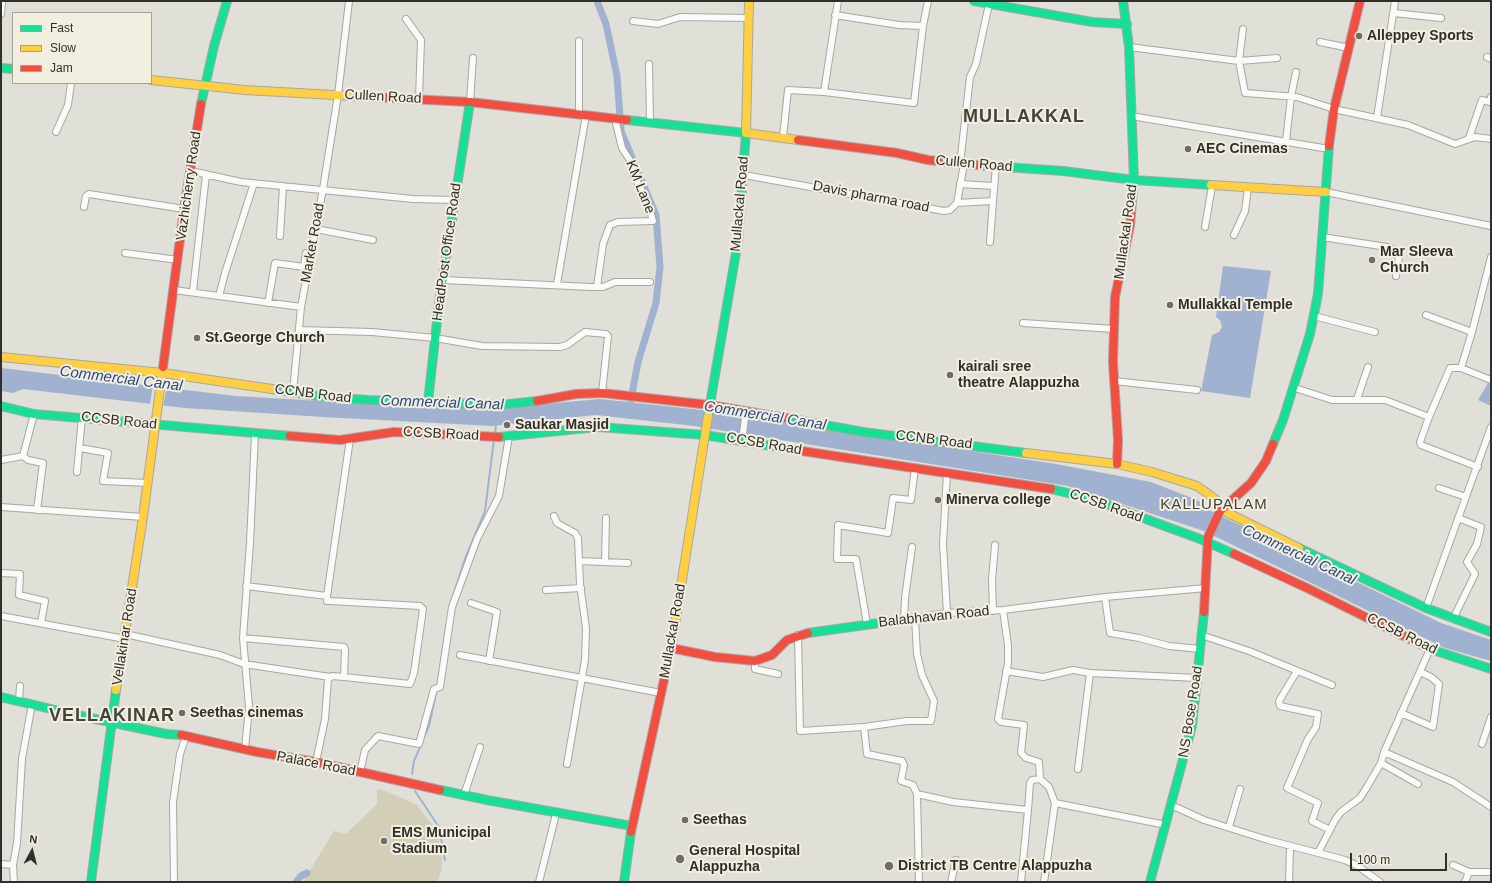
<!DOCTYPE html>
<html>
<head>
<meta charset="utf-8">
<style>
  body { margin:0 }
  #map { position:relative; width:1492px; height:883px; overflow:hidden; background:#e0dfd8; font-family:Helvetica,sans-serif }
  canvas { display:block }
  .frame { position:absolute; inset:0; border:2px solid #302f2a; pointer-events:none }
  .legend { position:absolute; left:12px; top:12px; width:140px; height:72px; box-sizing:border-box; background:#f2efe1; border:1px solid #a4a298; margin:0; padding:5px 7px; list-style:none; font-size:12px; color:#302f2a }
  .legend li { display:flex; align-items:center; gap:8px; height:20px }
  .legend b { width:20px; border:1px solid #a4a298 }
  .north { position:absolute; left:12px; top:831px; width:40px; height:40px; -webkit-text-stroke:3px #f2efe1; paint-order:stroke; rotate:7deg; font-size:11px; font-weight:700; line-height:16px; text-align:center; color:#302f2a }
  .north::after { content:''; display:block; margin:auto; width:14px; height:18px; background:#302f2a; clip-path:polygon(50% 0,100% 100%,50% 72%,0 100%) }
  .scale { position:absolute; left:1350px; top:853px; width:97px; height:18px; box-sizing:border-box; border:2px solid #302f2a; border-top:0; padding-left:5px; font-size:12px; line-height:14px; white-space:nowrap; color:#302f2a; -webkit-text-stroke:3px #f2efe1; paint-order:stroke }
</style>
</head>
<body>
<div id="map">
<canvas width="1492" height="883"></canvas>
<div class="frame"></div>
<ul class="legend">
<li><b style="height:5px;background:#16e098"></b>Fast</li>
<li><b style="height:5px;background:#ffcf43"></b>Slow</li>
<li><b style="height:5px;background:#f24e42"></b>Jam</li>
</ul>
<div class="north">N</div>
<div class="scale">100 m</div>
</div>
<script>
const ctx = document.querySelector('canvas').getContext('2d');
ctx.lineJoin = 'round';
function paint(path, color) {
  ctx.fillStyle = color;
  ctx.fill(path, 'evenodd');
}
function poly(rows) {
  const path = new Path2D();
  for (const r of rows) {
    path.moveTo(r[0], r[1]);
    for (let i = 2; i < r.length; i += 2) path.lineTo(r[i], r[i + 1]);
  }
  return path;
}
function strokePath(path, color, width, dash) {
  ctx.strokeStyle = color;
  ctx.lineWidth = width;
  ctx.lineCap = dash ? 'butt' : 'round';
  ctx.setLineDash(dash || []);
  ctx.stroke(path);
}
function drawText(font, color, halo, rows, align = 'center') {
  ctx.font = font + ' Helvetica,sans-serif';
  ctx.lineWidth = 4;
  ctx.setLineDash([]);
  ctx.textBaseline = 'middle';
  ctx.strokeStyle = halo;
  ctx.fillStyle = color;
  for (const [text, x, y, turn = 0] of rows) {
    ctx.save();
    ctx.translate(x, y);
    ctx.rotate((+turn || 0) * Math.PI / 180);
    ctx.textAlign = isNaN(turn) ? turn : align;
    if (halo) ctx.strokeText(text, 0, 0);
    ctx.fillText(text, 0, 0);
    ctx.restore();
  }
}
const green = poly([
  [377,789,386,791,417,805,437,831,442,860,441,872,437,882,303,882,334,831,346,834,377,804]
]);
const water = poly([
  [1223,266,1271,271,1250,398,1201,391,1212,335,1219,332,1222,327,1220,320,1216,317],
  [1,368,236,396,424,407,502,408,600,399,702,410,1056,464,1151,482,1197,500,1211,511,1441,623,1491,640,1491,661,1445,648,1204,531,1068,486,694,426,596,415,492,426,323,417,185,408,23,389,13,393,1,391],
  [1488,383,1491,385,1491,406,1478,400]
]);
const pier = poly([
  [153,384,167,386,163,407,150,405]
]);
const stream = poly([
  [495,435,496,423],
  [453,596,465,559,485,511,494,439],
  [439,675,447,622],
  [423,739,429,726,437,689],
  [412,774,414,761,421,745],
  [415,791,439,827,445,860]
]);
const canal = poly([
  [597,1,606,24,617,76,621,131,656,215,660,267,656,303,638,362,629,410],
  [296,882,301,876,307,873]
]);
const street = poly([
  [1394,13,1441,18],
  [1,14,2,2],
  [835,15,899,25,923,26],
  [406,19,421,40,419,99],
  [633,21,658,24,680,17,749,18],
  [1243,29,1239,61,1245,93,1297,97,1334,109,1408,125,1455,144,1475,137,1491,139],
  [1320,42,1349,48],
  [1129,47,1239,61,1277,58],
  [1487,57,1491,59],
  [649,64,650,123],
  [824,92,914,103,923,26,928,1],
  [470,102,473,58],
  [579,114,579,41],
  [1131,116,1329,149],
  [1377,118,1395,1],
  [56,132,68,105,71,83],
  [783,137,788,90,824,92,838,1],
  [1469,138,1482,100,1490,102,1491,97],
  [1286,141,1291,97,1296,72],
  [960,164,970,77,976,64,989,4],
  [191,171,241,182,413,199,454,200],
  [744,175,944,211,950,210,957,203,964,164],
  [960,184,994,186],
  [1326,192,1491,226],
  [957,203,993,201,996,166],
  [84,207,86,196,89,194,184,209],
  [1205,227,1212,186],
  [316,229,373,240],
  [1234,235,1245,211,1248,188],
  [280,236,283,186],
  [1322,237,1387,247,1398,251,1399,257,1396,276],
  [990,242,993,201],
  [125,253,178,260],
  [443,280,591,287,603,287,615,282,650,282],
  [557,284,586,115],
  [597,287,603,244,610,225,618,222,653,221,647,200,633,175,631,162,622,148,615,119],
  [174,290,301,307],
  [193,291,206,175],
  [219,296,225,273,254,183],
  [268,303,275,263,304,267,306,253],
  [1426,315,1472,332],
  [1314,316,1375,332],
  [1023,323,1114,329],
  [299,330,372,332,435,338,482,346,560,347,567,345,585,332,606,334,608,336,602,393],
  [1461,368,1472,332,1491,257],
  [1114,381,1197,390],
  [1292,387,1332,400,1385,400,1429,417,1450,368,1461,368,1491,380],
  [293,392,301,307,323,189,338,95,349,1],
  [1357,399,1368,367],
  [1429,417,1420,442,1421,445,1478,467],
  [742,441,746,411],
  [80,448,108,453,103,481,148,483],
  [23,456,28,460,43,463,37,510],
  [1,460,23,456,34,414],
  [77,472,82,417],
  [1439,488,1466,497],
  [1,507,143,517],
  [554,516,557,523,575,533,578,538,580,584,586,628,585,660,567,764],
  [579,561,628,563],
  [605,562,606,518],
  [1,573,20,574,19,595,45,601,41,623],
  [246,586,327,596,350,439],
  [546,590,581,588],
  [1105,597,1110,633,1139,638,1169,646,1200,649],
  [471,603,497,612,489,661],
  [1426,608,1491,427],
  [1003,610,1008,645,1008,663,998,719,1001,722,1024,725,1021,753,1026,758,1039,762,1040,779],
  [993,611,992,580,995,545],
  [947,613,943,544,947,473],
  [1,616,125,639],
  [904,619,905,598,912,547],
  [1453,619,1475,574,1467,562,1477,544,1481,527,1458,518],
  [867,624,856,559,837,559,838,525,888,533,893,498,911,500,915,468],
  [125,634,220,655,244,664,330,677],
  [798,635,800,731,864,727,867,754,902,761,904,765,901,781,913,785,917,794],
  [1201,635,1249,651,1332,685],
  [243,638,344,647,345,650,344,677],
  [460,655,661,693],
  [755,661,755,669,778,674],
  [1006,671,1043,677,1073,670,1090,673],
  [1297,671,1279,701,1280,706,1318,714,1316,727,1308,739,1287,788,1318,803,1312,821,1330,830],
  [19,701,20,686],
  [1401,713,1433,727,1439,684,1431,677,1420,672],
  [864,727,907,721,931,721,934,701,922,675,917,654,915,618,947,613,1003,610,1105,597,1206,588],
  [1482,744,1491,717],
  [245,749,249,707,243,638,250,543,255,434],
  [1384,752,1430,649],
  [316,762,325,719,328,679,332,676,344,677,410,684,414,673,423,609,420,606,330,601,327,601,327,596],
  [1381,763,1418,784],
  [1078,769,1090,673,1198,678],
  [360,772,365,750,378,736,419,744,434,689,440,687,452,607,477,539,499,496,509,436],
  [464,795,480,747],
  [1171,805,1204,820,1268,840,1345,860,1356,865,1380,882],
  [1229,827,1240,789],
  [1318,853,1335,820,1341,812,1360,798,1367,787,1381,763,1384,752,1453,782,1491,807],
  [1,864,13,865],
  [1453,865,1469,872],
  [14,882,13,865,17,843,22,759,32,704],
  [174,882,173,802,180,754,186,736],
  [539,882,556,814],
  [919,882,917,794,953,802,1028,810,1030,783,1032,780,1040,779,1049,787,1055,803,1166,825],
  [951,882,956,860],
  [1021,882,1028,810],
  [1044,882,1055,803],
  [1289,882,1290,847],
  [1465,882,1469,872,1491,872]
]);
const fast = poly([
  [974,1,1092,22,1127,24],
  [1123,1,1129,47,1134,180,1132,201],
  [1,68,13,69],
  [201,104,214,46,227,1],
  [627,120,746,133,738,241,708,416],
  [976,165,1063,171,1134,180,1211,185],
  [272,389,324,397,368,400,500,405,537,401],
  [428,402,439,303,470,102],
  [1,406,34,414,290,436],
  [786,418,863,432,1026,453],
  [499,437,598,427,705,435,802,451],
  [1273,444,1283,420,1310,334,1318,294,1329,146],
  [1051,489,1089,498,1200,539,1234,554],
  [1299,548,1426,608,1491,632],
  [808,633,915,618],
  [1430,649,1491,669],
  [1,697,72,714,166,734,181,735],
  [440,790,487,800,632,826],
  [91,882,116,690],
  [624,882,631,832],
  [1150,882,1192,726,1204,612]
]);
const slow = poly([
  [749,1,746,133,798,140],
  [151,80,245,90,370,97],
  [1211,185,1326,192],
  [1,357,163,373,272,389],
  [1026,453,1117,464,1152,472,1197,486,1214,498,1228,513,1299,548],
  [672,643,708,416],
  [116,690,143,517,163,367]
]);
const jam = poly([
  [370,97,470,102,627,120],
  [798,140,897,153,928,160,976,165],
  [1329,146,1334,109,1360,1],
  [163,367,184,209,201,104],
  [537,401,576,394,602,393,710,405,786,418],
  [290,436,340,440,394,432,499,437],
  [802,451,1051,489],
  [1117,464,1118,440,1113,362,1115,297,1130,226,1132,201],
  [1234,554,1307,588,1430,649],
  [1204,612,1208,537,1220,511,1251,483,1266,461,1273,444],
  [671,648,715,657,755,661,772,655,787,640,808,633],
  [181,735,257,752,316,762,440,790],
  [631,832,672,643]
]);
const markers = [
  [1359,36,4,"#6e6d67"],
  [1188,149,4,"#6e6d67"],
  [1372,260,4,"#6e6d67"],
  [1170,305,4,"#6e6d67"],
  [197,338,4,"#6e6d67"],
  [950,375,4,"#6e6d67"],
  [507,425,4,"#6e6d67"],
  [938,500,4,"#6e6d67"],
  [182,713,4,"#6e6d67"],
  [685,820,4,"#6e6d67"],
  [384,841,4,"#6e6d67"],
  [680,859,5,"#6e6d67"],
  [889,866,5,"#6e6d67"]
];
const poiNames = [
  ["Alleppey Sports",1367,36],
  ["AEC Cinemas",1196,149],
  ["Mar Sleeva",1380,252],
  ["Church",1380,268],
  ["Mullakkal Temple",1178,305],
  ["St.George Church",205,338],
  ["kairali sree",958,367],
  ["theatre Alappuzha",958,383],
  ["Saukar Masjid",515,425],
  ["Minerva college",946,500],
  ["Seethas cinemas",190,713],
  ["Seethas",693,820],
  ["EMS Municipal",392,833],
  ["Stadium",392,849],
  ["General Hospital",689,851],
  ["Alappuzha",689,867],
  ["District TB Centre Alappuzha",898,866]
];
const streetNames = [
  ["Cullen Road",383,97,3],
  ["Cullen Road",974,164,5],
  ["Vazhicherry Road",189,186,-82],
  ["KM Lane",640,187,68],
  ["Davis pharma road",871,197,11],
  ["Mullackal Road",740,204,-85],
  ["Mullackal Road",1126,232,-82],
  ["Market Road",313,243,-80],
  ["HeadPost Office Road",447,252,-82],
  ["CCNB Road",313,394,7],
  ["CCSB Road",119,421,6],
  ["CCSB Road",441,434,3],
  ["CCNB Road",934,440,7],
  ["CCSB Road",764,444,10],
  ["CCSB Road",1106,506,19],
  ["Balabhavan Road",934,617,-6],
  ["Mullackal Road",673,631,-80],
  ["CCSB Road",1402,634,26],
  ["Vellakinar Road",125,637,-81],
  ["NS Bose Road",1191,712,-81],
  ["Palace Road",316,764,11]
];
const waterNames = [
  ["Commercial Canal",121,379,7],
  ["Commercial Canal",442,403,2],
  ["Commercial Canal",765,416,9],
  ["Commercial Canal",1299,555,25]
];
const neighbourhoodNames = [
  ["KALLUPALAM",1214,505]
];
const districtNames = [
  ["MULLAKKAL",1024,117],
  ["VELLAKINAR",112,716]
];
paint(green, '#d2ceb8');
paint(water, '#a1b2d1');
paint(pier, '#e0dfd8');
strokePath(stream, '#a1b2d1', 2);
strokePath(canal, '#a1b2d1', 7);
strokePath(street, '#a8a7a2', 8);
strokePath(fast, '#a8a7a2', 10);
strokePath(slow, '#a8a7a2', 10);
strokePath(jam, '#a8a7a2', 10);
strokePath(street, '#fafaf9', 6);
strokePath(fast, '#16e098', 8);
strokePath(slow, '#ffcf43', 8);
strokePath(jam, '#f24e42', 8);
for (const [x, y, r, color] of markers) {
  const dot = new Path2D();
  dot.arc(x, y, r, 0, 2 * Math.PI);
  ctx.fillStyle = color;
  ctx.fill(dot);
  strokePath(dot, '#f2efe1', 1.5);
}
drawText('bold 14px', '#302f2a', '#f2efe1', poiNames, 'left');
drawText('14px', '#302f2a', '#f2efe1', streetNames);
drawText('italic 15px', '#2b4983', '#f2efe1', waterNames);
ctx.letterSpacing = '1px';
drawText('15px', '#454337', '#f2efe1', neighbourhoodNames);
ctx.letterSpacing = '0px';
ctx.letterSpacing = '1px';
drawText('bold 18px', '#454337', '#f2efe1', districtNames);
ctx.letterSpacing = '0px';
</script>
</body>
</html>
